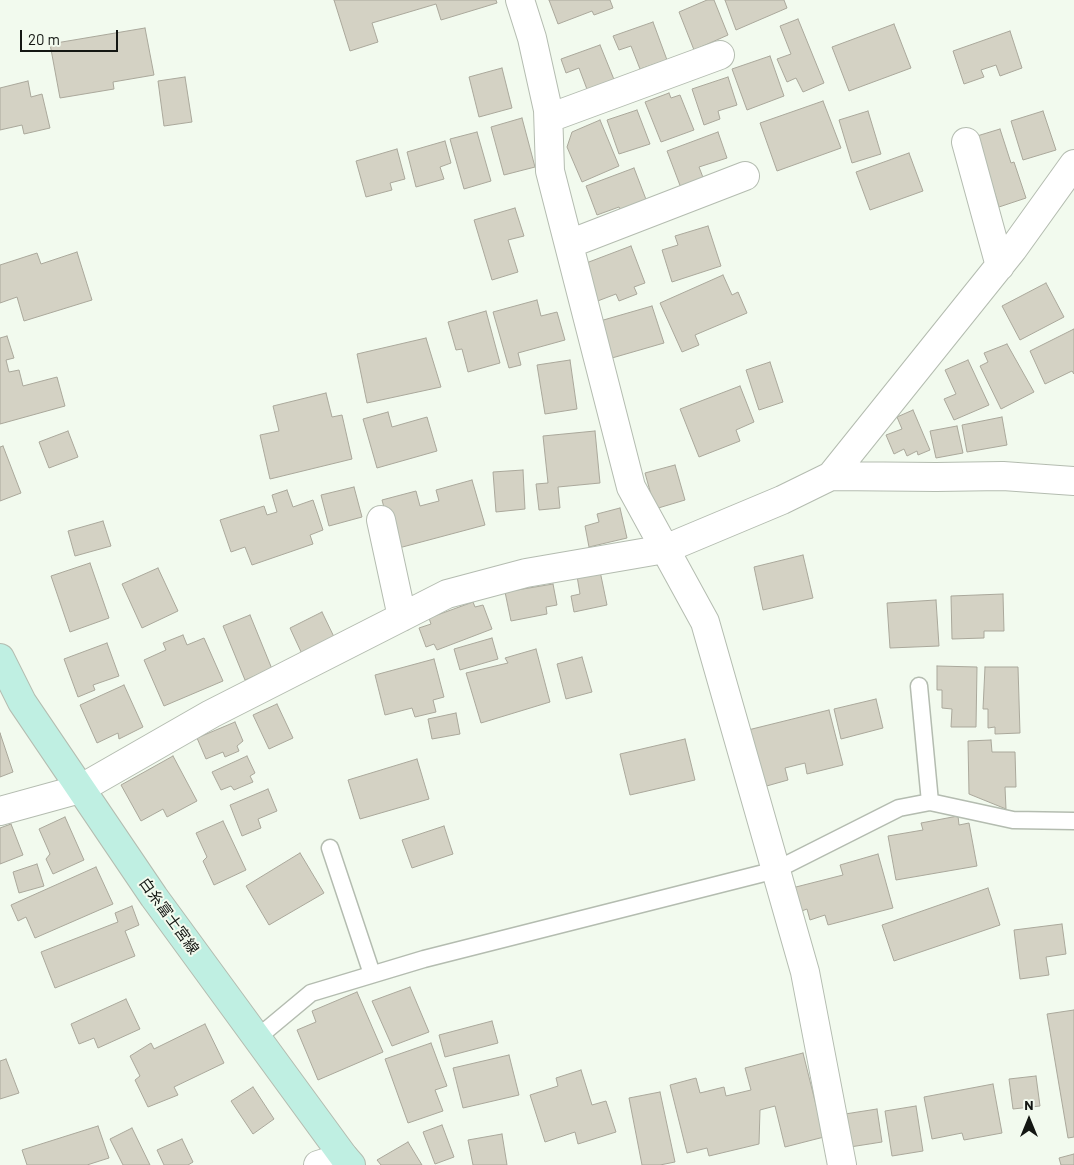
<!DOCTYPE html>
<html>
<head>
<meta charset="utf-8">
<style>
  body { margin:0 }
  #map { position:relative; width:1074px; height:1165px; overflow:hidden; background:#f2faee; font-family:Barlow,sans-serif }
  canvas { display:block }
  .north { position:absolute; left:1004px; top:1095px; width:50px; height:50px; -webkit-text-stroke:4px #f2faee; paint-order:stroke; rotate:0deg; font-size:14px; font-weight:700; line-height:20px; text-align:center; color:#141713 }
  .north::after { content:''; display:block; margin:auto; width:18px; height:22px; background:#141713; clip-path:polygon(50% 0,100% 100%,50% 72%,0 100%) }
  .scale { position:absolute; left:20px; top:30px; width:98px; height:22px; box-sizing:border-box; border:2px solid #141713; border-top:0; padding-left:6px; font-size:15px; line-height:18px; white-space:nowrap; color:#141713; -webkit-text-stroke:4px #f2faee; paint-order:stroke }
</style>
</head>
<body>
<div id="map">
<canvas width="1074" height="1165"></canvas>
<div class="north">N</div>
<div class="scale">20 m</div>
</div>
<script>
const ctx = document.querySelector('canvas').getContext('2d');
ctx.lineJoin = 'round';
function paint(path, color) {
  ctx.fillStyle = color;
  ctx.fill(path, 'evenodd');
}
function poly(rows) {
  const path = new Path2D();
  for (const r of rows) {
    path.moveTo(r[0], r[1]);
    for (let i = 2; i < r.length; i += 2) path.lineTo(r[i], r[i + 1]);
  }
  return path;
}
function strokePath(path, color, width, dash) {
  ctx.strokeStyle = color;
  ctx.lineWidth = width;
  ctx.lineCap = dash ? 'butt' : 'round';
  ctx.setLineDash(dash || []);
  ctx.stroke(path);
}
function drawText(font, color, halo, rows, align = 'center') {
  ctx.font = font + ' Barlow,"Noto Sans JP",sans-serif';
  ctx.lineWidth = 4;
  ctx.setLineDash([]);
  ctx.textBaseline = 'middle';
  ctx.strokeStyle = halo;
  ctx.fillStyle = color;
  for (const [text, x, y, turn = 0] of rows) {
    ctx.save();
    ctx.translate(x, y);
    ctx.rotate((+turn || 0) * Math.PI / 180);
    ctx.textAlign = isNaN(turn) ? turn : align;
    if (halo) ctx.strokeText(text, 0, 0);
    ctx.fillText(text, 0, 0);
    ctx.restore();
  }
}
const building = poly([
  [334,0,496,0,497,3,441,20,436,4,372,23,378,42,350,51,334,0],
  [549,0,610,0,613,8,594,15,592,11,558,24,549,0],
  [707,0,714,0,728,35,694,50,679,12,707,0],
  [725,0,784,0,787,8,736,30,725,0],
  [798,19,824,83,803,92,796,78,787,82,777,59,791,54,780,26,798,19],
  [653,22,667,60,640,69,631,46,619,50,613,36,653,22],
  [894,24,911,68,849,91,832,47,894,24],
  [145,28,154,75,113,82,114,89,60,98,50,44,145,28],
  [1010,31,1022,68,1000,76,996,65,981,70,984,77,964,84,953,51,1010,31],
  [600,45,615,82,588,92,579,68,566,73,561,59,600,45],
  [770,56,784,96,747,110,732,69,770,56],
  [502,68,512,108,479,117,469,77,502,68],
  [185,77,192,122,164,126,158,81,185,77],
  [728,77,737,105,718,111,720,119,704,125,692,89,728,77],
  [28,81,31,97,42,94,50,128,24,134,22,125,0,130,0,88,28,81],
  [669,93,671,98,680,95,694,130,661,142,645,102,669,93],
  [823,101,841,148,777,171,760,123,823,101],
  [637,110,650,144,619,154,607,120,637,110],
  [868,111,881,154,852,163,839,120,868,111],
  [1043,111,1056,150,1023,160,1011,121,1043,111],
  [522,118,535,167,504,175,491,127,522,118],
  [600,120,619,166,582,182,567,147,572,132,600,120],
  [1000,129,1011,163,1014,162,1026,198,999,207,977,136,1000,129],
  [477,132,491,181,464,189,450,139,477,132],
  [718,132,727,158,699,167,704,180,681,188,667,151,718,132],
  [445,141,451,163,440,167,444,179,416,187,407,152,445,141],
  [397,149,405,179,390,183,392,190,366,197,356,161,397,149],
  [909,153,923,191,870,210,856,172,909,153],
  [634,168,647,202,621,211,619,207,597,215,586,186,634,168],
  [515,208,524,236,508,240,518,272,492,280,474,220,515,208],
  [708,226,721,266,672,282,662,250,678,245,675,236,708,226],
  [631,246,645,283,634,287,637,294,619,301,616,294,595,302,581,265,631,246],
  [77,252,92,300,24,321,17,297,0,303,0,265,37,253,41,264,77,252],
  [723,275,732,295,738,292,747,313,695,335,699,345,682,352,660,303,723,275],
  [1046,283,1064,317,1020,340,1002,306,1046,283],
  [537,300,541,316,557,312,565,340,518,353,521,365,509,368,493,312,537,300],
  [652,306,664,343,612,358,600,321,652,306],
  [486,311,500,363,468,372,462,349,456,350,448,322,486,311],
  [1074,329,1074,374,1072,371,1045,384,1030,351,1074,329],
  [7,336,14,358,6,360,9,372,19,370,23,386,57,377,65,406,0,424,0,338,7,336],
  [426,338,441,387,367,403,357,354,426,338],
  [1007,344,1034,392,1001,409,980,366,988,362,984,353,1007,344],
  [570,360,577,409,545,414,537,365,570,360],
  [968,360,989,405,954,420,944,399,956,394,945,370,968,360],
  [770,362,783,402,759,410,746,370,770,362],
  [740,386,754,422,736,430,740,441,699,457,680,409,740,386],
  [326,393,332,417,342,415,352,459,270,479,260,435,279,431,273,406,326,393],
  [913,410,930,450,918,455,917,451,907,456,904,449,894,454,886,435,902,429,897,417,913,410],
  [388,412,392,427,427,417,437,451,377,468,363,419,388,412],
  [1002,417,1007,445,967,452,962,425,1002,417],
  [957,426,963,453,936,458,930,431,957,426],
  [68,431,78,457,49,468,39,442,68,431],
  [595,431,600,483,558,487,560,508,539,510,536,484,548,483,543,436,595,431],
  [3,446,21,493,0,501,0,447,3,446],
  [675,465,685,500,655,509,645,473,675,465],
  [523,470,525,509,496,512,493,472,523,470],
  [472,480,485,525,395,549,382,500,416,491,420,506,439,501,436,490,472,480],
  [354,487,362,517,329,526,321,495,354,487],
  [287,490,293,507,313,500,323,530,310,535,313,544,252,565,245,547,231,552,220,520,264,506,267,515,277,512,272,495,287,490],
  [620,508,627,538,589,547,585,526,599,522,597,514,620,508],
  [103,521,111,546,75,556,68,531,103,521],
  [803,555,813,598,763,610,754,567,803,555],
  [90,563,109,618,70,632,51,576,90,563],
  [158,568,178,611,142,628,122,584,158,568],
  [600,571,607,605,574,612,571,596,580,594,577,576,600,571],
  [553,584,557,605,546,607,547,614,511,621,505,592,553,584],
  [1003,594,1004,631,984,631,984,638,952,639,951,596,1003,594],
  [936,600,939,646,890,648,887,603,936,600],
  [473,602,475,607,483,605,492,629,437,650,434,644,426,647,419,628,431,624,429,618,473,602],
  [322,612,335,639,302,654,290,628,322,612],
  [250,615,272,669,245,680,223,626,250,615],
  [183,635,187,645,204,638,223,681,164,706,144,660,166,650,163,643,183,635],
  [492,638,498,659,460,670,454,649,492,638],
  [107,643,119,676,93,685,95,690,78,697,64,659,107,643],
  [536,649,550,702,481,723,466,673,508,663,505,658,536,649],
  [582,657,592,692,566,699,557,664,582,657],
  [434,659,444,697,433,700,436,712,415,717,412,708,385,715,375,675,434,659],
  [937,666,977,667,976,727,951,727,952,709,942,708,942,690,937,690,937,666],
  [985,667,1018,667,1020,733,995,734,995,727,988,728,988,709,983,709,985,667],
  [124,685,143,727,119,739,118,733,97,743,80,705,124,685],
  [876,699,883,728,841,739,834,709,876,699],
  [277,704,293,738,269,749,253,715,277,704],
  [829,710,843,765,807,774,805,763,785,768,788,780,763,787,748,730,829,710],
  [456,713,460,734,432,739,428,719,456,713],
  [235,722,243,741,237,746,239,751,225,757,223,752,206,759,197,738,235,722],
  [0,733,13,772,0,777,0,733],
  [685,739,695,780,630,795,620,754,685,739],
  [991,740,992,752,1015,752,1016,787,1005,787,1006,809,969,794,968,741,991,740],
  [173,756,197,801,167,817,163,809,141,821,121,785,173,756],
  [247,756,255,773,250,776,253,782,234,790,231,786,221,790,212,772,247,756],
  [417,759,429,799,360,819,348,780,417,759],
  [268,789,277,811,258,819,261,828,242,836,230,805,268,789],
  [958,816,959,825,969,823,977,866,896,880,888,836,923,830,921,823,958,816],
  [65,817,84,860,53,874,46,859,50,854,39,829,65,817],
  [223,821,246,870,214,885,203,861,207,857,196,833,223,821],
  [11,824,23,855,0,864,0,828,11,824],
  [444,826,453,854,412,868,402,840,444,826],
  [300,853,324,893,269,925,246,886,300,853],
  [878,854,893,908,828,925,825,915,810,920,807,909,799,912,792,888,843,875,840,865,878,854],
  [37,864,44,886,19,893,13,872,37,864],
  [96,867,113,904,35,938,26,917,18,921,11,905,96,867],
  [988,888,1000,925,894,961,882,925,988,888],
  [132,906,139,925,125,931,135,956,55,988,41,952,118,922,115,913,132,906],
  [1062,924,1066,954,1046,957,1049,975,1020,979,1014,930,1062,924],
  [410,987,429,1032,392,1046,372,1001,410,987],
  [357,992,383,1052,318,1080,297,1030,316,1022,312,1011,357,992],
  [126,999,140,1029,98,1048,94,1038,79,1044,71,1024,126,999],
  [1074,1010,1074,1137,1068,1138,1047,1014,1074,1010],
  [492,1021,498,1043,445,1057,439,1035,492,1021],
  [205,1024,224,1063,174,1087,178,1095,148,1107,135,1080,140,1076,130,1056,151,1043,154,1049,205,1024],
  [431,1043,447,1086,435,1090,443,1111,408,1123,385,1059,431,1043],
  [803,1053,824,1137,785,1147,775,1106,760,1110,759,1144,709,1156,707,1148,687,1153,670,1085,696,1078,700,1093,724,1087,726,1096,751,1090,745,1068,803,1053],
  [509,1055,519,1095,463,1108,453,1068,509,1055],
  [6,1059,19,1093,0,1099,0,1061,6,1059],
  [581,1070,592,1105,606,1101,616,1132,578,1144,575,1132,545,1142,530,1095,558,1086,556,1078,581,1070],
  [1036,1076,1040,1106,1013,1109,1009,1079,1036,1076],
  [993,1084,1002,1133,964,1140,962,1133,932,1139,924,1097,993,1084],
  [253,1087,274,1119,253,1134,231,1101,253,1087],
  [660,1092,675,1162,660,1165,642,1165,629,1098,660,1092],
  [916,1106,923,1151,892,1156,885,1111,916,1106],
  [877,1109,882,1142,850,1147,845,1114,877,1109],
  [442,1125,454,1157,435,1164,423,1132,442,1125],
  [98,1126,109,1158,87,1165,27,1165,22,1150,98,1126],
  [132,1128,150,1165,123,1165,110,1139,132,1128],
  [502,1134,507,1165,473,1165,468,1140,502,1134],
  [182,1139,193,1162,188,1165,164,1165,157,1150,182,1139],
  [408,1142,422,1165,381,1165,377,1160,408,1142],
  [1074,1154,1074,1165,1061,1165,1059,1158,1074,1154]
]);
const lane = poly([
  [919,686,930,802],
  [330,848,372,974],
  [257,1038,311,993,424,959,776,870,899,808,930,802,1013,820,1074,821]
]);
const street = poly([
  [520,0,532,38,548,110,550,171,631,487,705,622,805,972,842,1165],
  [549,118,720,55],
  [966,142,1000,266],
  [569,244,745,176],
  [831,476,1013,249,1074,164],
  [381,520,402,617],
  [0,811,80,789,211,714,447,594,526,573,665,549,782,500,831,476,936,477,1003,476,1074,481],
  [318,1165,344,1157]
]);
const secondary = poly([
  [0,658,22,702,154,897,344,1157,351,1165]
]);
const streetNames = [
  ["白糸富士宮線",169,916,54]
];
paint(building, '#d4d2c4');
strokePath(building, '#aaa89b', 1);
strokePath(lane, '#b4bcb0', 19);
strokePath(street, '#b4bcb0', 30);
strokePath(secondary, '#b4bcb0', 30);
strokePath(lane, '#fff', 16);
strokePath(street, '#fff', 28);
strokePath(secondary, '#bfefe2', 28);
drawText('15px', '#141713', '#f2faee', streetNames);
</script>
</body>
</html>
